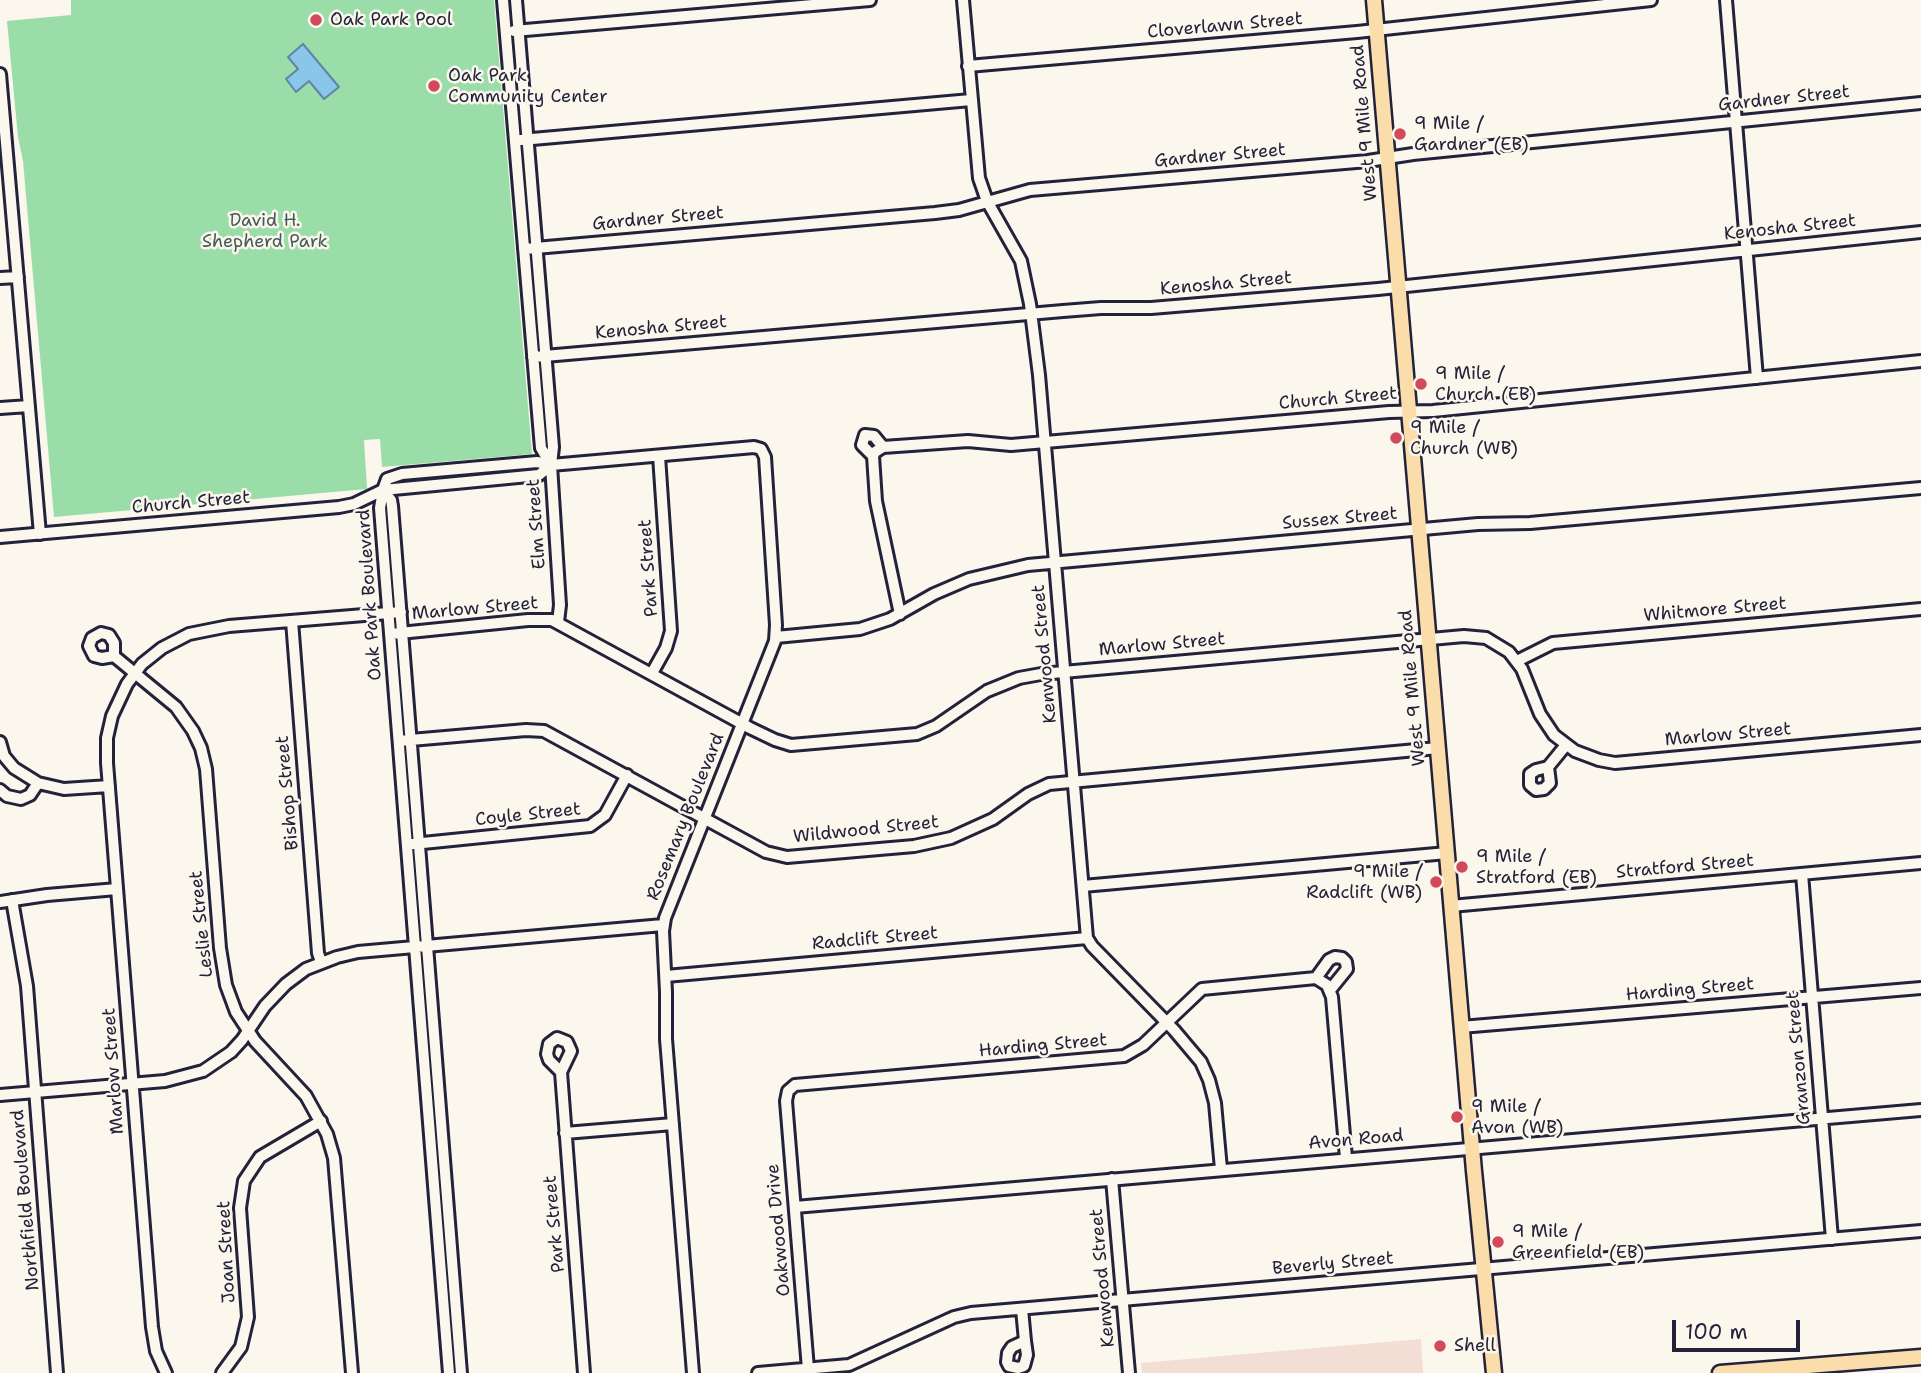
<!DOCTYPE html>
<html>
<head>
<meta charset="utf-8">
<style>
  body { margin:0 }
  #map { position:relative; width:1921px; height:1373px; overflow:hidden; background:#fbf7ec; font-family:"Shantell Sans",sans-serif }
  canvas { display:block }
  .scale { position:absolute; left:1672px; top:1320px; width:128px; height:32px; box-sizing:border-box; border:4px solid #22223b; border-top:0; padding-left:9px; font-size:21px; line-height:24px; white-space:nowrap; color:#22223b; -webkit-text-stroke:5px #fbf7ec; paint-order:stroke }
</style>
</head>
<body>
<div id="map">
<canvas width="1921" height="1373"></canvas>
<div class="scale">100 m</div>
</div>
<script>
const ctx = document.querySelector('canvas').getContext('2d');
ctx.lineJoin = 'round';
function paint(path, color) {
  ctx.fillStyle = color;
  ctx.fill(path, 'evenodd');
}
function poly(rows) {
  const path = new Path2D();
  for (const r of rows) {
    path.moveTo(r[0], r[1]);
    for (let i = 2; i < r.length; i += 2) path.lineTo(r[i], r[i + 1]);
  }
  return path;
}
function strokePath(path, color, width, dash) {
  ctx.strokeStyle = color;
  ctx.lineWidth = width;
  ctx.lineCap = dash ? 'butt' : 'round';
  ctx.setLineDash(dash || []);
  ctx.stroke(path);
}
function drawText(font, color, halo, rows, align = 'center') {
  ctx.font = font + ' "Shantell Sans",sans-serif';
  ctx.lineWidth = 5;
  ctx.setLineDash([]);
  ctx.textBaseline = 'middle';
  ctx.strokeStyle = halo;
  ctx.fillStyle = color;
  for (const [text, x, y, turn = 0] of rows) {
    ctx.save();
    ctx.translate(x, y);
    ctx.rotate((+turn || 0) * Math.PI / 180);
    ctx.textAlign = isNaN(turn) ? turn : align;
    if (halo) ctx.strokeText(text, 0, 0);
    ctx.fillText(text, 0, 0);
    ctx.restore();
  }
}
const built = poly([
  [1421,1339,1423,1373,1142,1373,1141,1363]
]);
const green = poly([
  [71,0,494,0,532,454,382,467,380,439,364,440,367,489,54,517,23,161,18,137,7,21,71,15]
]);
const water = poly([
  [303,44,339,87,324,99,309,81,296,92,286,79,298,69,288,57,303,44]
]);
const minor = poly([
  [503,0,541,448,551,465],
  [516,0,553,447,551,465,560,605,558,622],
  [963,0,979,178,987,201,1021,261,1030,304,1039,375,1087,938,1092,946,1174,1030,1201,1062,1209,1080,1215,1103,1221,1169],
  [1726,0,1757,378],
  [514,31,870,0],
  [968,66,1357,32,1651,0],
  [0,74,40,534],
  [521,140,971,100],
  [524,249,935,213,959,210,1030,190,1368,161,1413,154,1921,103],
  [0,278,18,277],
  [533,357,1063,311,1101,308,1151,308,1378,289,1921,232],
  [0,408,29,406],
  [873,456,862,445,865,435,874,436,883,447],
  [383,490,391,500,392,506,461,1373],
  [0,537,339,507,354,504,383,490,539,475,551,465],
  [900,614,876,501,873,456,875,452,883,447,968,441,1011,445,1389,412,1433,411,1921,361],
  [292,621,318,953,321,962],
  [390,634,528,620,552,620,750,728,775,740,791,745,917,734,936,726,987,691,1019,678,1041,674,1464,636,1486,638,1509,652,1522,669,1540,714,1554,735,1575,751,1599,760,1615,763,1921,735],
  [776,637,860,629,890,619,934,594,969,579,1028,565,1478,524,1530,523,1921,488],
  [114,656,102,658,94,656,89,646,92,638,101,633,109,635,114,643,114,656,176,707,193,731,201,748,206,769,220,948,226,985,236,1012,255,1041,306,1096,327,1134,334,1158,352,1373],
  [1517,661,1553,643,1921,609],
  [652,673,666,648,671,631,659,456],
  [399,741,526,730,544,731,766,852,787,857,914,846,951,838,993,819,1028,794,1049,784,1438,748],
  [0,742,4,756,14,768,38,783,64,789,109,786],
  [1548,767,1550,783,1544,789,1536,790,1530,785,1530,774,1536,770,1548,767,1566,745],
  [0,790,7,796,21,799,30,795,38,783],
  [413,844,590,826,605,815,627,775],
  [1802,874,1832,1239],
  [1083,886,1447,853],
  [12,900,27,986,57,1373],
  [0,902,47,895,117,889],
  [1451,906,1921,863],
  [666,976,1087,938],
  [1316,978,1329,960,1335,957,1342,958,1346,962,1347,969,1330,990],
  [1461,1027,1921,988],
  [561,1072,549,1060,547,1054,549,1044,557,1038,567,1042,571,1051,561,1072,584,1373],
  [0,1095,165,1081,203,1071,231,1052,242,1040,265,1006,286,984,306,969,337,957,358,952,663,925],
  [565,1133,673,1124],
  [1112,1179,1129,1373],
  [795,1207,1921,1110],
  [1022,1309,1025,1341,1012,1347,1008,1353,1007,1362,1009,1366,1018,1368,1024,1366,1027,1355,1025,1341],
  [808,1369,786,1101,788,1091,795,1085,1124,1056,1143,1045,1202,989,1316,978,1327,985,1332,997,1346,1158],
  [166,1373,156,1351,152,1327,107,763,107,738,112,716,127,684,142,664,162,648,189,634,229,626,401,612],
  [222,1373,241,1347,248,1317,240,1208,244,1181,260,1157,321,1121],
  [449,1373,380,508,383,490,387,479,402,474,537,462,551,465,754,447,761,449,765,457,776,625,775,641,665,918,663,931,666,992,666,1039,693,1373],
  [758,1373,849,1365,954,1317,971,1313,1921,1231]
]);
const major = poly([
  [1374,0,1474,1171,1494,1373],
  [1720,1373,1921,1357]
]);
const markers = [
  [316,20,7,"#d1495b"],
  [434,86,7,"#d1495b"],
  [1400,134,7,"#d1495b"],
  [1421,384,7,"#d1495b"],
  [1396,438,7,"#d1495b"],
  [1462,867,7,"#d1495b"],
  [1436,882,7,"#d1495b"],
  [1457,1117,7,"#d1495b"],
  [1498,1242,7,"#d1495b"],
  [1440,1346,7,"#d1495b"]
];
const poiNames = [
  ["Oak Park Pool",330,20],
  ["Oak Park",448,76],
  ["Community Center",448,97],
  ["9 Mile /",1414,124],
  ["Gardner (EB)",1414,145],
  ["9 Mile /",1435,374],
  ["Church (EB)",1435,395],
  ["9 Mile /",1410,428],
  ["Church (WB)",1410,449],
  ["9 Mile /",1476,857],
  ["Stratford (EB)",1476,878],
  ["9 Mile /",1422,872,"right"],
  ["Radclift (WB)",1422,893,"right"],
  ["9 Mile /",1471,1107],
  ["Avon (WB)",1471,1128],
  ["9 Mile /",1512,1232],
  ["Greenfield (EB)",1512,1253],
  ["Shell",1454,1346]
];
const streetNames = [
  ["Cloverlawn Street",1225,26,-5],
  ["Gardner Street",1784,99,-6],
  ["West 9 Mile Road",1365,123,-95],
  ["Gardner Street",1220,156,-5],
  ["Gardner Street",658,219,-5],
  ["Kenosha Street",1790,228,-6],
  ["Kenosha Street",1226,284,-5],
  ["Kenosha Street",661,328,-5],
  ["Church Street",1338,399,-5],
  ["Church Street",191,503,-5],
  ["Sussex Street",1340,519,-5],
  ["Elm Street",537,524,-94],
  ["Park Street",649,568,-94],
  ["Oak Park Boulevard",370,595,-94],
  ["Marlow Street",475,609,-5],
  ["Whitmore Street",1715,610,-5],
  ["Marlow Street",1162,645,-5],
  ["Kenwood Street",1045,654,-95],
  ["West 9 Mile Road",1413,688,-95],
  ["Marlow Street",1728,735,-5],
  ["Bishop Street",288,793,-95],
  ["Coyle Street",528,815,-6],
  ["Rosemary Boulevard",686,817,-68],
  ["Wildwood Street",866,830,-6],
  ["Stratford Street",1685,867,-5],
  ["Leslie Street",202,924,-96],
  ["Radclift Street",875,939,-5],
  ["Harding Street",1690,990,-5],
  ["Harding Street",1043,1046,-5],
  ["Granzon Street",1799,1058,-95],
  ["Marlow Street",114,1071,-94],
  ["Avon Road",1356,1140,-5],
  ["Northfield Boulevard",26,1200,-95],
  ["Park Street",555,1224,-95],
  ["Oakwood Drive",779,1230,-95],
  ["Joan Street",227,1252,-93],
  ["Beverly Street",1333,1264,-5],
  ["Kenwood Street",1103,1278,-95]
];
const parkNames = [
  ["David H.",265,221],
  ["Shepherd Park",265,242]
];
paint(built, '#f2ded4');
paint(green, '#9bdda8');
paint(water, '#89c6e9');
strokePath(water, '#6084a3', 2);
strokePath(minor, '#22223b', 16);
strokePath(major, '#22223b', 19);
strokePath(minor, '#fbf7ec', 10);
strokePath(major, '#faddab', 14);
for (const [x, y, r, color] of markers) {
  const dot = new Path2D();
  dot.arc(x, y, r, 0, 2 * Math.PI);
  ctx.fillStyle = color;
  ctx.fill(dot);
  strokePath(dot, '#fbf7ec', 2.5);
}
drawText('18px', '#22223b', '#fbf7ec', poiNames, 'left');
drawText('18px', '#22223b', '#fbf7ec', streetNames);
drawText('18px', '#465a5c', '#fbf7ec', parkNames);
</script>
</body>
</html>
